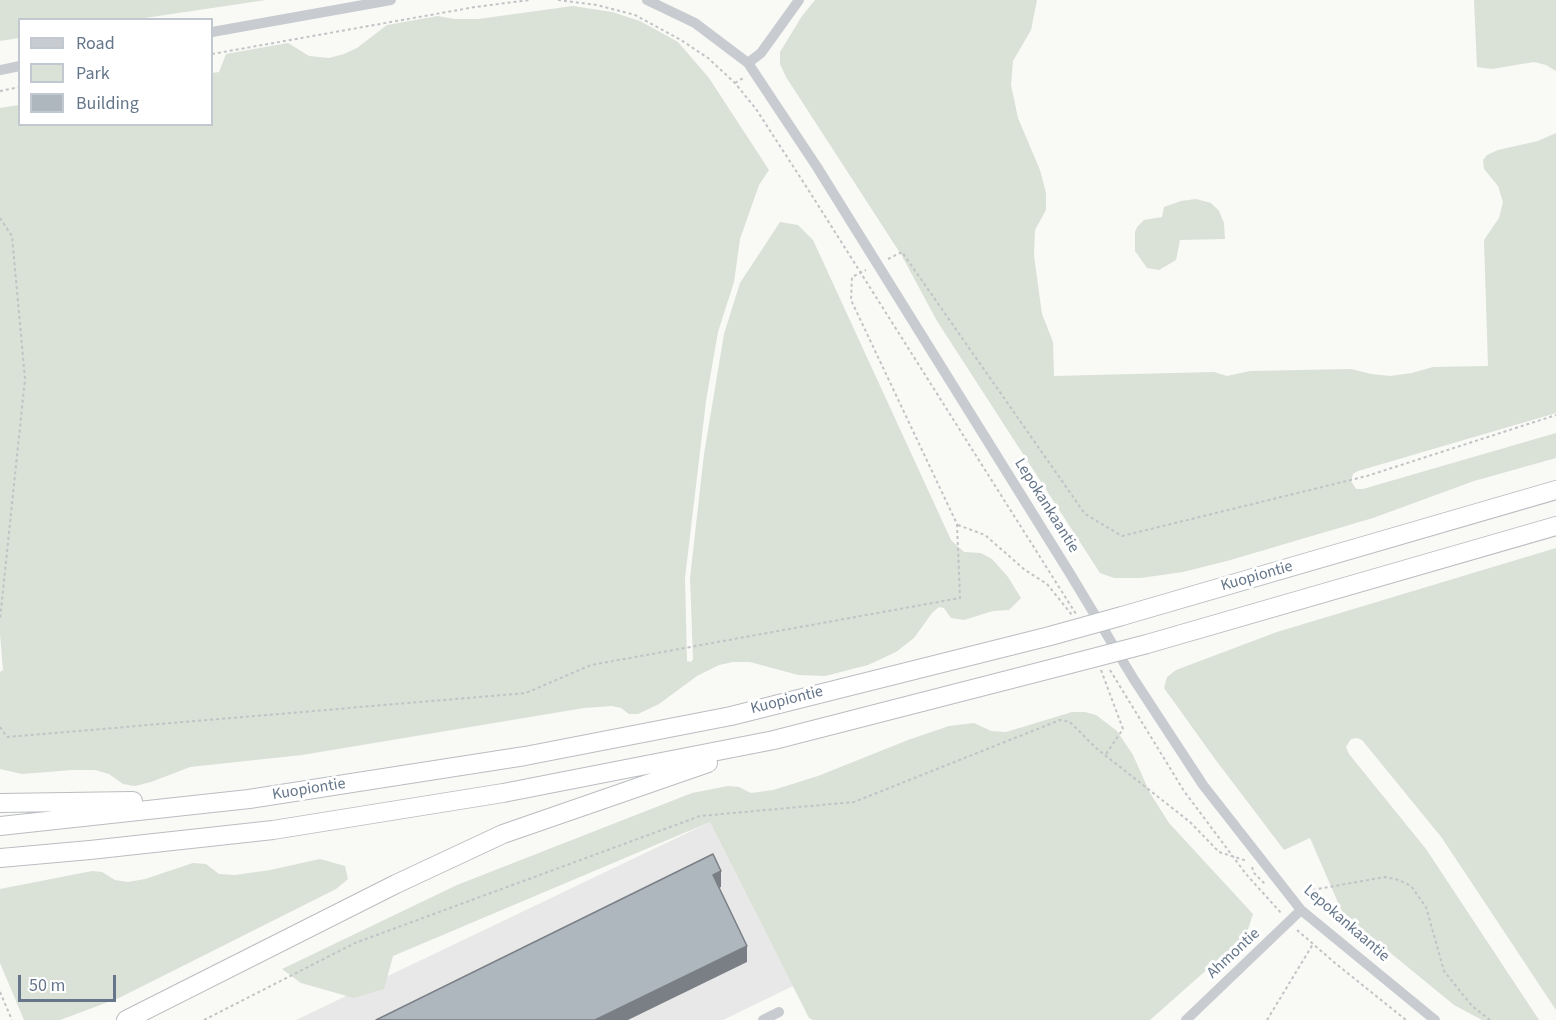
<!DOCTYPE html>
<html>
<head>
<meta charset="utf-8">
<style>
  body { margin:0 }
  #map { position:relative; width:1556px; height:1020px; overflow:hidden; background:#f9f9f6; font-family:"Source Sans 3",sans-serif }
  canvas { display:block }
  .legend { position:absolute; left:18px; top:18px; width:195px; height:108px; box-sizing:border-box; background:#fff; border:2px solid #c1c8d0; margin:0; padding:8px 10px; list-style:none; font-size:18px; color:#65768a }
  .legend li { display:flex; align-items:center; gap:12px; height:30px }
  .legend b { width:30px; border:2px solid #c1c8d0 }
  .scale { position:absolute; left:18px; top:975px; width:98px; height:27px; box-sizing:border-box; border:3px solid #65768a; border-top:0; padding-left:8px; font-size:18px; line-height:21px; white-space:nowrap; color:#65768a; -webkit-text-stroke:4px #fff; paint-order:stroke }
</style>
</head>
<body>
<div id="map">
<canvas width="1556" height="1020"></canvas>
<ul class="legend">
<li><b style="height:8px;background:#c8ccd0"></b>Road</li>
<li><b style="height:16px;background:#dae1d7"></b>Park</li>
<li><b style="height:16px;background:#aeb6be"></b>Building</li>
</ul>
<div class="scale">50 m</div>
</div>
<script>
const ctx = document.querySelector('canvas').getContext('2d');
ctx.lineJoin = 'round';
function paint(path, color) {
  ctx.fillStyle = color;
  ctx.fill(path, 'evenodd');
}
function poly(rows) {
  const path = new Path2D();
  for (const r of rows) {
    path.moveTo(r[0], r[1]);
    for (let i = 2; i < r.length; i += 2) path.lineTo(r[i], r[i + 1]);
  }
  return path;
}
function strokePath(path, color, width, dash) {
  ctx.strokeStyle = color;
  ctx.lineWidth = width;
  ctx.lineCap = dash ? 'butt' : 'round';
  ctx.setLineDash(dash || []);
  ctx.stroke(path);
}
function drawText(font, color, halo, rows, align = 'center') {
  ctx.font = font + ' "Source Sans 3",sans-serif';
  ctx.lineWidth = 6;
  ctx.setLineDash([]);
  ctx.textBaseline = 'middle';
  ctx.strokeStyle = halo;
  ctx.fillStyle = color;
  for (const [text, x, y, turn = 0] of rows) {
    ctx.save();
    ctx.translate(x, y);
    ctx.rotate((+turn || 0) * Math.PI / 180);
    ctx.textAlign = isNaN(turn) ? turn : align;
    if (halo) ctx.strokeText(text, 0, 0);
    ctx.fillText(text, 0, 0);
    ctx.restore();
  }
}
const built = poly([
  [710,822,793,986,723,1020,296,1020]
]);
const green = poly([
  [0,0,266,0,138,19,20,20,19,38,0,41],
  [815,0,1037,0,1031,30,1013,61,1011,85,1018,118,1040,170,1046,193,1046,210,1035,230,1034,256,1042,314,1053,342,1054,376,1214,372,1227,376,1250,371,1351,369,1371,374,1390,376,1412,373,1433,367,1488,366,1484,240,1499,218,1503,202,1498,186,1484,169,1483,160,1487,155,1498,150,1538,141,1556,133,1556,413,1358,471,1353,474,1351,481,1356,489,1363,489,1556,433,1556,458,1474,481,1373,518,1227,561,1183,572,1141,578,1114,578,1100,573,937,321,902,256,786,77,780,64,780,52,802,16],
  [1474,0,1556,0,1556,71,1546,65,1534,62,1492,69,1477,67],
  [573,6,612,12,640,21,678,42,709,78,769,170,759,185,740,239,734,282,718,332,706,401,685,578,687,661,691,662,693,659,690,578,704,454,724,334,740,283,780,222,798,225,813,240,951,540,964,552,981,553,992,559,1008,577,1021,598,1009,610,993,611,964,620,951,618,944,608,939,607,932,613,914,638,896,652,868,665,825,676,798,675,750,662,733,662,719,665,697,676,659,704,638,714,629,714,621,708,612,706,584,708,302,755,190,767,151,782,135,786,123,784,109,774,95,770,72,770,22,774,0,769,0,672,3,670,0,634,0,108,19,105,20,124,212,124,212,73,219,72,226,54,288,43,309,56,329,58,344,54,357,48,387,25,438,16,454,19,478,19],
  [1196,199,1211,203,1219,211,1224,223,1225,239,1180,240,1176,260,1159,270,1147,268,1135,251,1135,232,1137,227,1144,220,1162,217,1164,207,1181,201],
  [1556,548,1556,1010,1442,838,1362,740,1357,738,1351,739,1346,747,1349,754,1426,849,1539,1020,1482,1020,1454,1005,1343,914,1310,838,1284,850,1215,759,1164,688,1167,677,1176,670,1277,632],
  [1072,712,1085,712,1096,715,1117,731,1133,755,1150,793,1169,823,1253,914,1246,935,1150,1020,813,1020,809,1018,710,822,393,956,384,989,354,998,301,983,282,969,457,885,692,793,728,786,739,787,751,793,773,790,818,776,908,740,949,726,974,723,991,731,1006,732],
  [320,859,345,866,348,879,336,889,119,998,60,1020,24,1020,0,963,0,889,92,871,102,872,115,880,128,882,145,879,193,863,206,864,219,874,235,875,270,870]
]);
const path = poly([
  [558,0,597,5,635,15,681,40,708,58,735,83,756,109,811,194,1076,614],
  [212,54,475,7,530,0],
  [735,83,745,77],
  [0,91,20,87],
  [0,218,12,236,25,379,0,619],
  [888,259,902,252,1085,514,1122,536,1367,476,1556,415],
  [958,525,985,535,1025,570,1047,584,1072,615],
  [1101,670,1123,729,1106,754],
  [1110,670,1184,791,1246,874,1281,913],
  [0,727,7,737,526,693,591,665,960,598,957,524,851,300,852,277,866,270],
  [1252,867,1254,873,1265,884],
  [1301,892,1385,877,1399,880,1411,886,1426,907,1444,971,1472,1006,1490,1020],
  [1297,930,1335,963,1406,1020],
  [0,992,12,1020],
  [204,1020,355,943,700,816,854,802,1060,720,1070,722,1096,748,1190,822,1219,852,1247,861],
  [1267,1020,1313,944]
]);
const street = poly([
  [647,0,695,23,748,63,817,167,1069,572,1133,678,1203,785,1301,910,1435,1020],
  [212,32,391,0],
  [748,63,761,53,799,0],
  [0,70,20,66],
  [763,1020,779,1012],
  [1186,1020,1301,910]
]);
const highway = poly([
  [1122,616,1556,490],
  [1147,644,1556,526],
  [0,803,133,801],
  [0,826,249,799,525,756,731,716,1050,636],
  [0,858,90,850,273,830,503,793,774,740,1070,664],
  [126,1020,396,884,503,834,708,763]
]);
const highwayBridge = poly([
  [1050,636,1122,616],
  [1070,664,1147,644]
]);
const shadedWall = poly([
  [721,871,721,887,713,891,713,875],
  [747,946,747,962,628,1020,595,1020]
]);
const building = poly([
  [713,854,721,871,713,875,747,946,595,1020,376,1020,713,854]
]);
const streetNames = [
  ["Lepokankaantie",1046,506,58],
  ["Kuopiontie",1257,577,-16],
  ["Kuopiontie",787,701,-14],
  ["Kuopiontie",309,790,-9],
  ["Lepokankaantie",1346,924,41],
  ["Ahmontie",1234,954,-43]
];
paint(built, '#e7e8e7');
paint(green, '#dae1d7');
strokePath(highway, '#babdc1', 20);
strokePath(path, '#c1c3c6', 2, [3, 3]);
strokePath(street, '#c8ccd0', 10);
strokePath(highway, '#fff', 18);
strokePath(highwayBridge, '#babdc1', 20, []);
strokePath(highwayBridge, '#fff', 18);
paint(shadedWall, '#7a7f85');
paint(building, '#aeb6be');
strokePath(building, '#7a7f85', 1.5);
drawText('16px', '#65768a', '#fff', streetNames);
</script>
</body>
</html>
